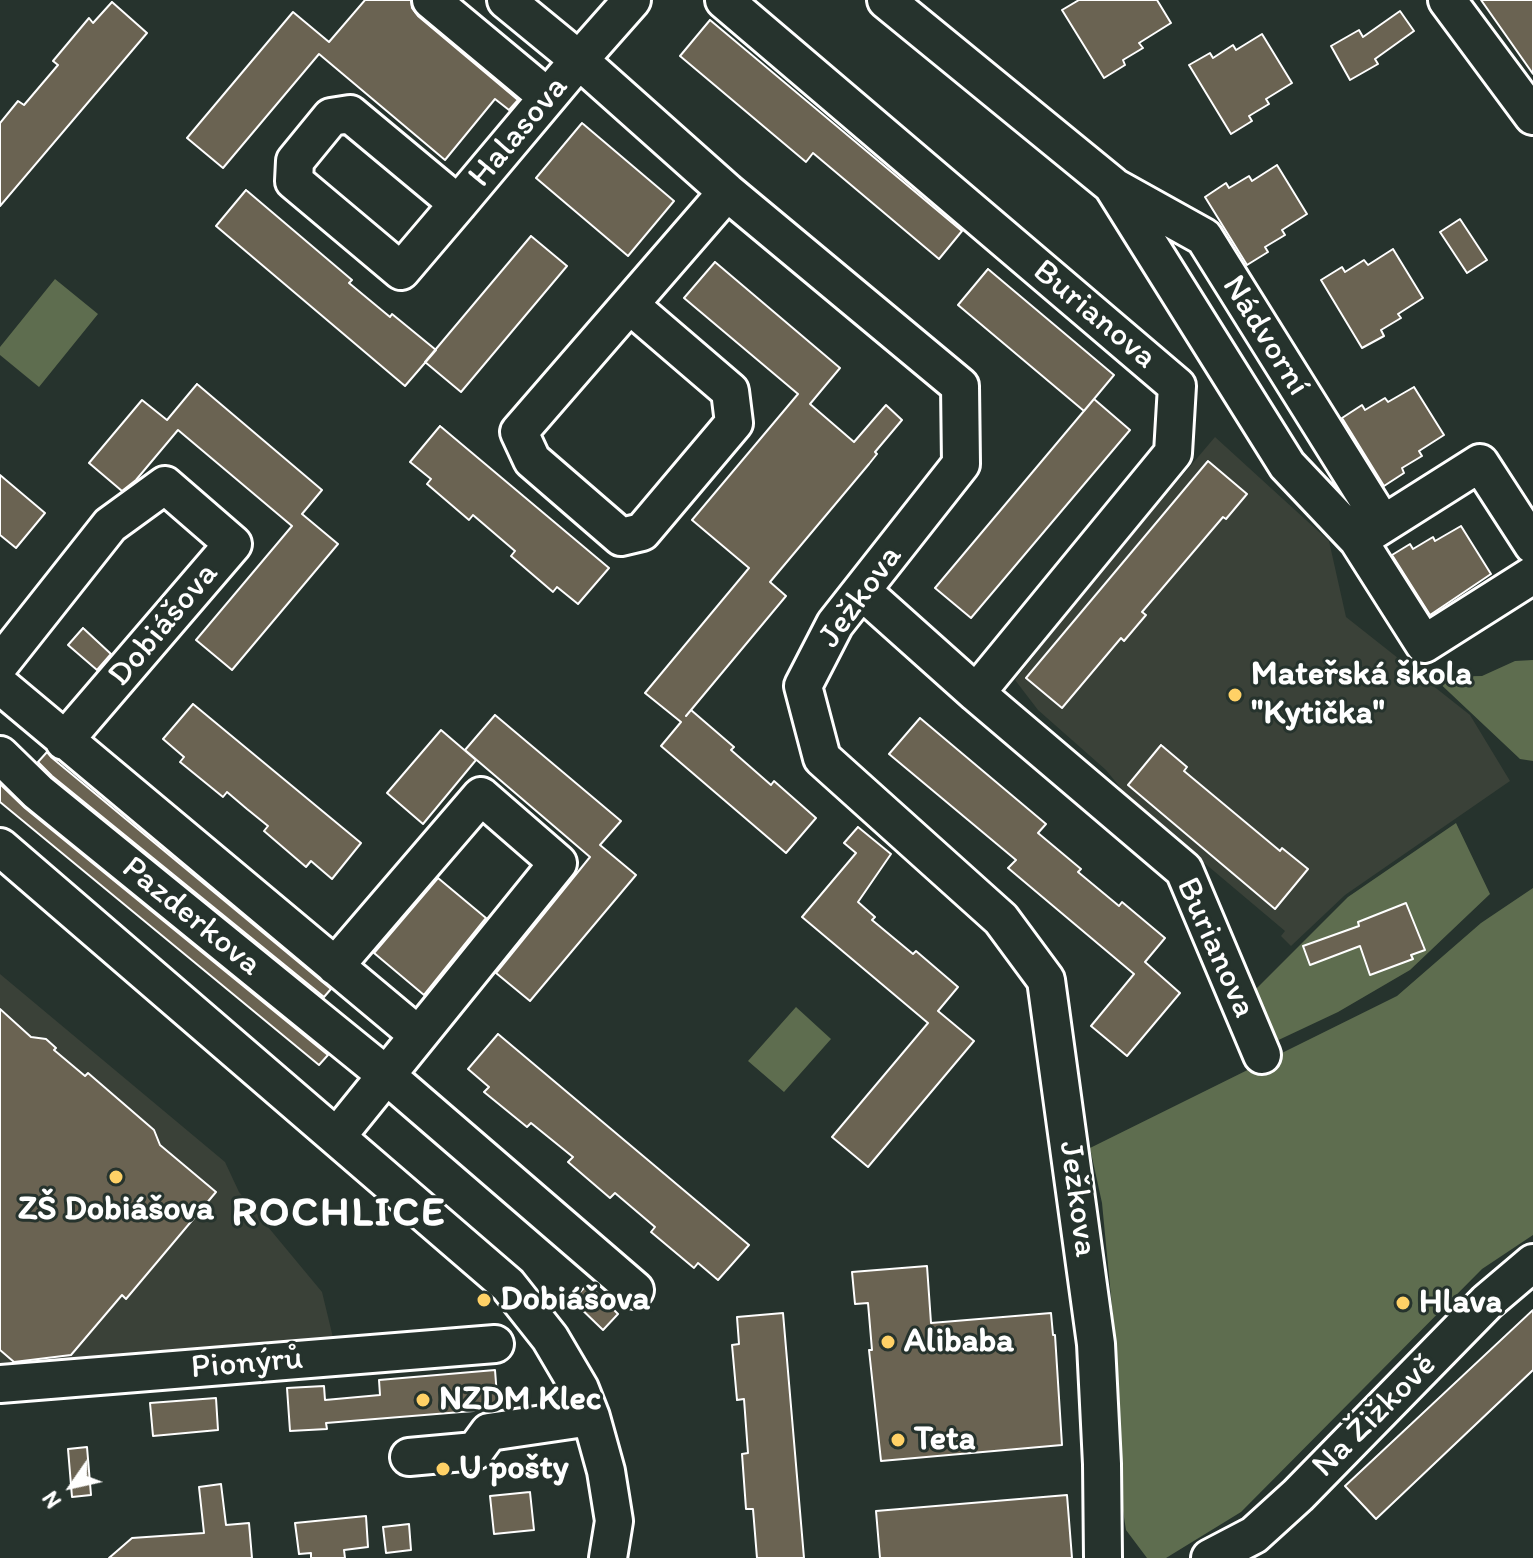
<!DOCTYPE html>
<html>
<head>
<meta charset="utf-8">
<style>
  body { margin:0 }
  #map { position:relative; width:1533px; height:1558px; overflow:hidden; background:#26332d; font-family:Itim,sans-serif }
  canvas { display:block }
  .north { position:absolute; left:32px; top:1446px; width:80px; height:80px; -webkit-text-stroke:6px #26332d; paint-order:stroke; rotate:236deg; font-size:22px; font-weight:700; line-height:32px; text-align:center; color:#fff }
  .north::after { content:''; display:block; margin:auto; width:28px; height:36px; background:#fff; clip-path:polygon(50% 0,100% 100%,50% 72%,0 100%) }
</style>
</head>
<body>
<div id="map">
<canvas width="1533" height="1558"></canvas>
<div class="north">N</div>
</div>
<script>
const ctx = document.querySelector('canvas').getContext('2d');
ctx.lineJoin = 'round';
function paint(path, color) {
  ctx.fillStyle = color;
  ctx.fill(path, 'evenodd');
}
function poly(rows) {
  const path = new Path2D();
  for (const r of rows) {
    path.moveTo(r[0], r[1]);
    for (let i = 2; i < r.length; i += 2) path.lineTo(r[i], r[i + 1]);
  }
  return path;
}
function strokePath(path, color, width, dash) {
  ctx.strokeStyle = color;
  ctx.lineWidth = width;
  ctx.lineCap = dash ? 'butt' : 'round';
  ctx.setLineDash(dash || []);
  ctx.stroke(path);
}
function drawText(font, color, halo, rows, align = 'center') {
  ctx.font = font + ' Itim,sans-serif';
  ctx.lineWidth = 6;
  ctx.setLineDash([]);
  ctx.textBaseline = 'middle';
  ctx.strokeStyle = halo;
  ctx.fillStyle = color;
  for (const [text, x, y, turn = 0] of rows) {
    ctx.save();
    ctx.translate(x, y);
    ctx.rotate((+turn || 0) * Math.PI / 180);
    ctx.textAlign = isNaN(turn) ? turn : align;
    if (halo) ctx.strokeText(text, 0, 0);
    ctx.fillText(text, 0, 0);
    ctx.restore();
  }
}
const built = poly([
  [1215,437,1329,541,1346,617,1470,715,1510,781,1345,895,1291,946,1281,936,1285,931,1132,802,1106,770,1038,710,1015,680,1087,588],
  [0,974,225,1162,239,1192,322,1292,336,1350,0,1376]
]);
const green = poly([
  [55,279,98,314,39,387,0,355,0,347],
  [1533,660,1533,761,1520,759,1433,677,1482,676,1515,661],
  [1456,823,1490,894,1410,970,1338,1012,1270,1044,1250,995,1348,897],
  [1533,888,1533,1235,1482,1269,1241,1512,1166,1558,1147,1558,1126,1530,1121,1498,1116,1348,1102,1203,1090,1148,1397,996,1481,923],
  [796,1007,831,1039,784,1092,748,1061]
]);
const building = poly([
  [365,0,411,0,412,8,418,16,518,100,509,110,495,99,445,160,319,54,223,168,187,138,293,12,329,42,365,0],
  [1079,0,1157,0,1171,23,1139,43,1143,48,1123,60,1125,65,1104,78,1062,10,1079,0],
  [1481,0,1533,0,1533,74,1481,0],
  [112,2,147,33,0,206,0,123,18,101,24,105,58,65,53,61,89,18,93,23,112,2],
  [1400,11,1414,31,1375,59,1378,64,1350,80,1331,46,1359,30,1363,37,1400,11],
  [710,20,962,231,939,259,813,153,806,162,680,56,710,20],
  [1262,34,1292,83,1266,99,1269,104,1249,116,1252,121,1231,134,1189,65,1210,53,1213,58,1233,45,1236,50,1262,34],
  [582,123,674,201,628,256,536,178,582,123],
  [1277,165,1307,214,1282,230,1285,235,1265,247,1268,252,1247,265,1205,197,1226,183,1229,188,1249,176,1252,181,1277,165],
  [246,190,352,280,349,283,390,317,392,314,436,350,405,386,216,226,246,190],
  [1460,219,1487,260,1467,273,1440,232,1460,219],
  [531,236,567,266,461,392,425,362,531,236],
  [1393,249,1423,298,1398,314,1401,318,1381,330,1384,336,1362,348,1321,280,1342,267,1345,272,1364,260,1368,265,1393,249],
  [715,262,840,368,810,404,854,442,886,405,902,420,875,452,877,454,869,464,770,582,786,596,686,716,691,710,734,747,731,750,771,785,774,781,816,818,786,853,661,746,681,722,645,693,749,568,692,520,798,394,684,298,715,262],
  [988,269,1114,375,1084,411,958,305,988,269],
  [197,384,322,490,302,514,338,544,232,670,196,640,292,526,178,430,136,480,122,491,89,463,142,400,167,420,197,384],
  [1414,387,1444,435,1419,451,1422,456,1402,468,1404,473,1384,486,1342,418,1362,405,1365,410,1385,398,1388,402,1414,387],
  [1094,399,1130,430,971,618,935,588,1094,399],
  [440,426,609,568,578,604,557,587,553,592,511,556,515,551,473,515,469,520,427,484,431,479,410,462,440,426],
  [1208,461,1247,494,1226,519,1223,517,1142,612,1146,615,1124,641,1121,638,1062,708,1026,678,1208,461],
  [0,475,45,513,16,548,0,535,0,475],
  [1461,526,1491,574,1430,615,1392,555,1410,544,1413,549,1433,537,1435,541,1461,526],
  [83,628,111,654,97,670,68,645,83,628],
  [193,704,361,843,332,879,311,861,306,867,264,831,268,826,247,809,227,792,223,797,180,762,184,757,163,739,193,704],
  [495,715,621,821,600,845,636,875,530,1001,496,973,590,857,465,750,495,715],
  [920,718,1046,824,1038,833,1081,869,1078,872,1119,906,1122,902,1165,938,1145,962,1180,993,1127,1056,1091,1026,1134,974,1008,868,1016,860,889,754,920,718],
  [441,730,476,760,423,824,387,793,441,730],
  [1161,745,1187,767,1184,771,1280,851,1282,848,1308,869,1275,909,1128,785,1161,745],
  [47,752,51,757,331,989,324,997,52,776,38,762,47,752],
  [0,784,25,808,328,1055,319,1065,0,802,0,784],
  [858,827,891,854,858,902,875,917,872,920,913,954,916,951,958,987,938,1011,974,1041,868,1167,832,1137,928,1023,802,917,856,853,844,843,858,827],
  [438,878,486,918,424,995,374,953,438,878],
  [1406,903,1425,950,1411,955,1413,959,1370,975,1360,946,1310,965,1303,946,1359,926,1358,922,1406,903],
  [0,1009,31,1037,46,1039,56,1048,54,1050,85,1076,88,1073,154,1130,160,1145,216,1192,126,1299,122,1295,71,1355,14,1362,0,1350,0,1009],
  [498,1034,749,1245,718,1280,698,1263,694,1268,651,1232,655,1227,615,1193,610,1198,568,1162,573,1157,531,1123,527,1127,484,1092,489,1087,468,1069,498,1034],
  [927,1266,931,1323,1051,1313,1053,1335,1055,1335,1062,1445,881,1461,869,1350,872,1350,868,1303,855,1304,852,1272,927,1266],
  [588,1284,618,1314,603,1330,572,1300,588,1284],
  [1533,1310,1533,1370,1376,1519,1345,1486,1533,1310],
  [783,1313,804,1558,757,1558,753,1509,746,1509,742,1454,748,1453,744,1399,737,1400,732,1345,739,1344,737,1317,783,1313],
  [495,1370,498,1409,326,1423,327,1429,290,1431,287,1388,324,1386,325,1400,380,1395,379,1380,495,1370],
  [216,1398,218,1430,153,1436,150,1403,216,1398],
  [87,1447,91,1495,72,1497,68,1449,87,1447],
  [221,1484,226,1525,249,1523,252,1558,109,1558,132,1538,204,1533,199,1487,221,1484],
  [530,1492,534,1530,494,1534,490,1496,530,1492],
  [1067,1495,1072,1558,880,1558,876,1511,1067,1495],
  [366,1516,368,1547,344,1550,345,1558,311,1558,311,1553,299,1554,295,1523,366,1516],
  [409,1524,411,1550,386,1553,383,1527,409,1524]
]);
const minor = poly([
  [431,0,533,85],
  [506,0,579,60,727,192,960,386,961,464,835,624,803,686,822,758,1001,919,1046,980,1096,1344,1102,1464,1103,1558],
  [724,0,1177,386,1173,453,976,693],
  [886,0,1112,185,1287,465,1358,540,1424,644,1533,575],
  [1447,0,1533,116],
  [1116,188,1204,237,1383,524],
  [458,204,350,114,331,117,295,161,294,181,401,271,458,204,579,60,632,0],
  [631,306,730,391,734,423,642,532,621,537,532,460,519,432,727,192],
  [1363,537,1480,463,1533,545],
  [862,591,976,693,1184,870,1262,1055],
  [0,664,110,525,165,485,233,544,64,741],
  [0,685,418,1035],
  [0,755,38,792,386,1075,635,1290],
  [0,847,508,1285,550,1338,580,1389,591,1417,606,1471,614,1521,608,1558],
  [335,966,481,796,558,863,338,1135],
  [0,1384,495,1344],
  [409,1457,475,1451,489,1432,591,1417],
  [1210,1558,1254,1535,1298,1495,1487,1302,1533,1263]
]);
const markers = [
  [1235,695,8,"#ffd166"],
  [116,1177,8,"#ffd166"],
  [484,1300,8,"#ffd166"],
  [1403,1303,8,"#ffd166"],
  [888,1342,8,"#ffd166"],
  [423,1400,8,"#ffd166"],
  [898,1440,8,"#ffd166"],
  [443,1469,8,"#ffd166"]
];
const streetNames = [
  ["Halasova",519,132,-50],
  ["Burianova",1094,315,40],
  ["Nádvorní",1265,336,58],
  ["Ježkova",861,597,-54],
  ["Dobiášova",164,625,-50],
  ["Pazderkova",191,917,39],
  ["Burianova",1215,948,66],
  ["Ježkova",1077,1199,82],
  ["Pionýrů",247,1364,-5],
  ["Na Žižkově",1375,1416,-45]
];
const poiNames = [
  ["Mateřská škola",1251,675],
  ["\"Kytička\"",1251,714],
  ["ZŠ Dobiášova",116,1210,"center"],
  ["Dobiášova",500,1300],
  ["Hlava",1419,1303],
  ["Alibaba",904,1342],
  ["NZDM Klec",439,1400],
  ["Teta",914,1440],
  ["U pošty",459,1469]
];
const districtNames = [
  ["ROCHLICE",339,1214]
];
paint(built, '#3a4138');
paint(green, '#5e6d4f');
paint(building, '#6a6352');
strokePath(building, '#fff', 2);
strokePath(minor, '#fff', 42);
strokePath(minor, '#26332d', 36);
for (const [x, y, r, color] of markers) {
  const dot = new Path2D();
  dot.arc(x, y, r, 0, 2 * Math.PI);
  ctx.fillStyle = color;
  ctx.fill(dot);
  strokePath(dot, '#26332d', 3);
}
drawText('34px', '#fff', '#26332d', streetNames);
drawText('bold 34px', '#fff', '#26332d', poiNames, 'left');
ctx.letterSpacing = '2px';
drawText('bold 42px', '#fff', '#26332d', districtNames);
ctx.letterSpacing = '0px';
</script>
</body>
</html>
